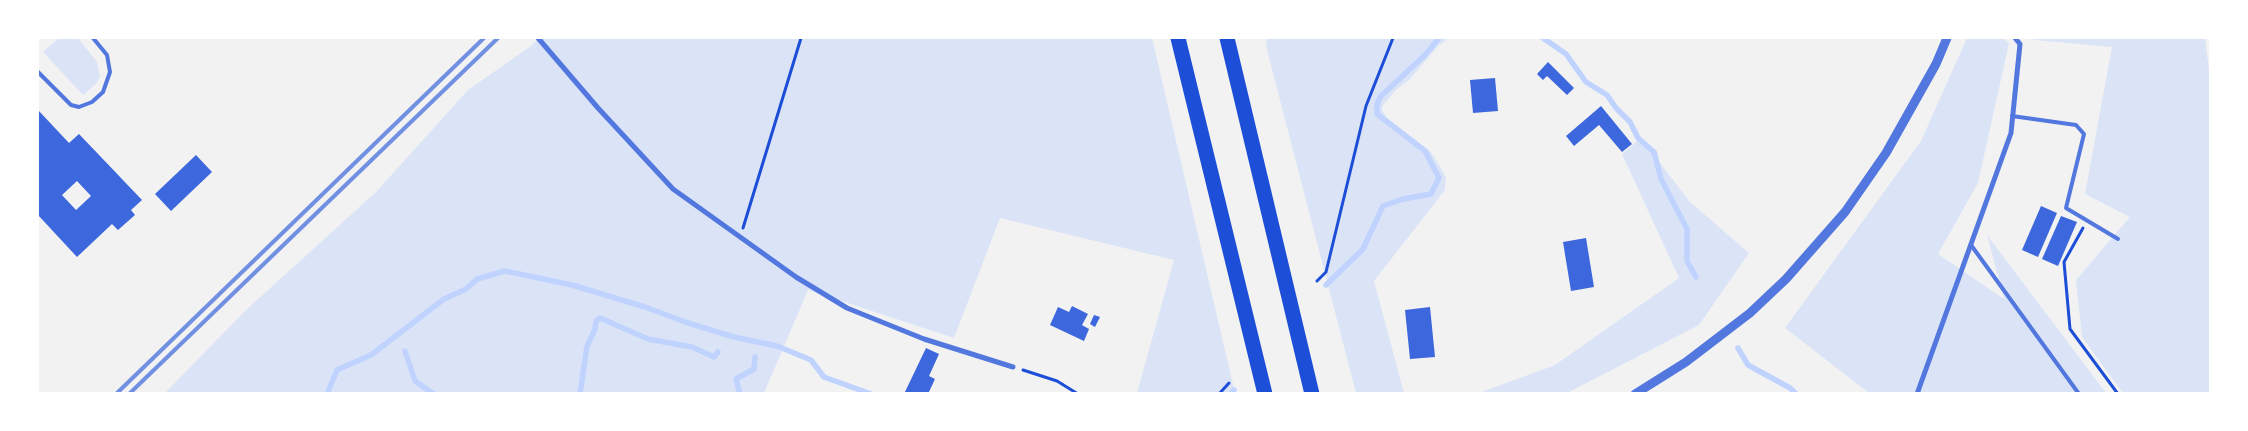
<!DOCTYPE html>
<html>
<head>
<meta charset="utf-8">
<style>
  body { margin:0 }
  #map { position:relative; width:2248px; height:431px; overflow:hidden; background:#f2f2f2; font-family:"Asap Condensed",sans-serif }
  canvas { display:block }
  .frame { position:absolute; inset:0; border:39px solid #fff; pointer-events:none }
</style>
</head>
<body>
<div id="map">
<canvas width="2248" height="431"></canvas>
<div class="frame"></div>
</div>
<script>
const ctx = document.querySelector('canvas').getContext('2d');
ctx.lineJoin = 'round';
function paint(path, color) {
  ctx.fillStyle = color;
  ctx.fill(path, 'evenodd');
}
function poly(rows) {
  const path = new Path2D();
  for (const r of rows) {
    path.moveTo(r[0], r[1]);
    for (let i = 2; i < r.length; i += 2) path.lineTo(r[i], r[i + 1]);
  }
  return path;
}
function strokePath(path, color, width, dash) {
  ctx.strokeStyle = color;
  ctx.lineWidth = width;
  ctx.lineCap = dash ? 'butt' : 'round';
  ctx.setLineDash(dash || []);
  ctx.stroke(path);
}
const green = poly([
  [59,38,78,38,97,62,100,76,96,84,83,95,43,52],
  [539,38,1152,38,1235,393,1137,393,1174,260,1000,218,954,338,808,290,764,393,164,394,246,310,376,192,468,90,531,46],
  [1266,38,1449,38,1438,46,1410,79,1397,89,1383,105,1382,110,1387,118,1431,152,1446,177,1445,190,1374,281,1404,393,1356,393,1267,50],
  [1967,38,2002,38,2009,43,1978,183,1938,254,2004,299,1987,235,2106,393,2078,392,2076,394,1869,393,1785,328,1921,141],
  [2031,38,2205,38,2210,78,2210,393,2123,393,2082,337,2076,280,2130,217,2085,194,2112,47,2034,40],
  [1641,138,1690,202,1749,253,1699,325,1567,393,1479,393,1555,365,1679,278,1622,154]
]);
const stream = poly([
  [1543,38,1566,54,1586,82,1607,95,1616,108,1630,122,1638,138,1654,152,1661,179,1687,229,1687,261,1696,277],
  [1326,285,1363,249,1383,206,1403,199,1431,194,1439,178,1425,151,1377,114,1377,105,1380,97,1425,55,1439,38],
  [1738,348,1748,365,1790,388,1796,394],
  [405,351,415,381,434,394],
  [327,394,337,370,371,355,444,299,466,289,477,279,505,271,572,285,645,307,688,323,734,337,777,346,811,360,824,377,871,394],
  [580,394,587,346,595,329,596,321,600,318,648,339,692,347,714,357,718,352],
  [740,394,736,379,754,369,755,357],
  [1231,394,1234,390]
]);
const building = poly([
  [1548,62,1574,88,1567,95,1547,76,1543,80,1537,74],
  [1495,78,1498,111,1473,113,1470,80],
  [1601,106,1632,144,1622,152,1599,125,1574,146,1566,136],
  [38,110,69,143,79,134,142,200,131,210,135,215,118,230,112,224,77,257,38,215],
  [77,181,91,196,76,210,62,195],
  [196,155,212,172,171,211,155,194],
  [2041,206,2057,213,2038,257,2022,250],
  [2061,216,2077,222,2058,266,2042,259],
  [1586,238,1594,287,1571,291,1563,242],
  [1072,306,1088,314,1082,325,1089,329,1084,341,1050,325,1058,307,1069,312],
  [1430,307,1435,357,1410,359,1405,310],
  [1094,315,1100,317,1095,327,1090,324],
  [926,348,939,354,929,376,935,379,928,394,904,394]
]);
const path = poly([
  [743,228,801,38],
  [2083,228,2064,262,2070,329,2118,394],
  [1317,281,1326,272,1366,106,1393,38],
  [1023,370,1057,381,1078,394],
  [1219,394,1229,383]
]);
const service = poly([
  [38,72,71,105,79,107,92,102,103,92,110,72,107,55,93,38],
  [2012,116,2076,125,2084,134,2066,208,2118,239],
  [1971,245,2079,394]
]);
const minor = poly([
  [538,38,598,108,673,189,796,277,847,308,924,339,1013,367],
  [1917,394,2011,133,2020,44,2015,38]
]);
const tertiary = poly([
  [1635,394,1686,362,1750,313,1786,279,1845,212,1886,153,1936,64,1947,38]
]);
const motorway = poly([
  [1178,38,1265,394],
  [1227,38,1312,394]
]);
const rail = poly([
  [116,394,484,38],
  [129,394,498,38]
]);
paint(green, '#dbe4f7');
strokePath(stream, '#bfd3fe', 5.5);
paint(building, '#3d67dc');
strokePath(path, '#1d4ed8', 3);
strokePath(service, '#5277de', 4);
strokePath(minor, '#5277de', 5);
strokePath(tertiary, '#5277de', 9);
strokePath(motorway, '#1d4ed8', 15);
strokePath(rail, '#7290e2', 4);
</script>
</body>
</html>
